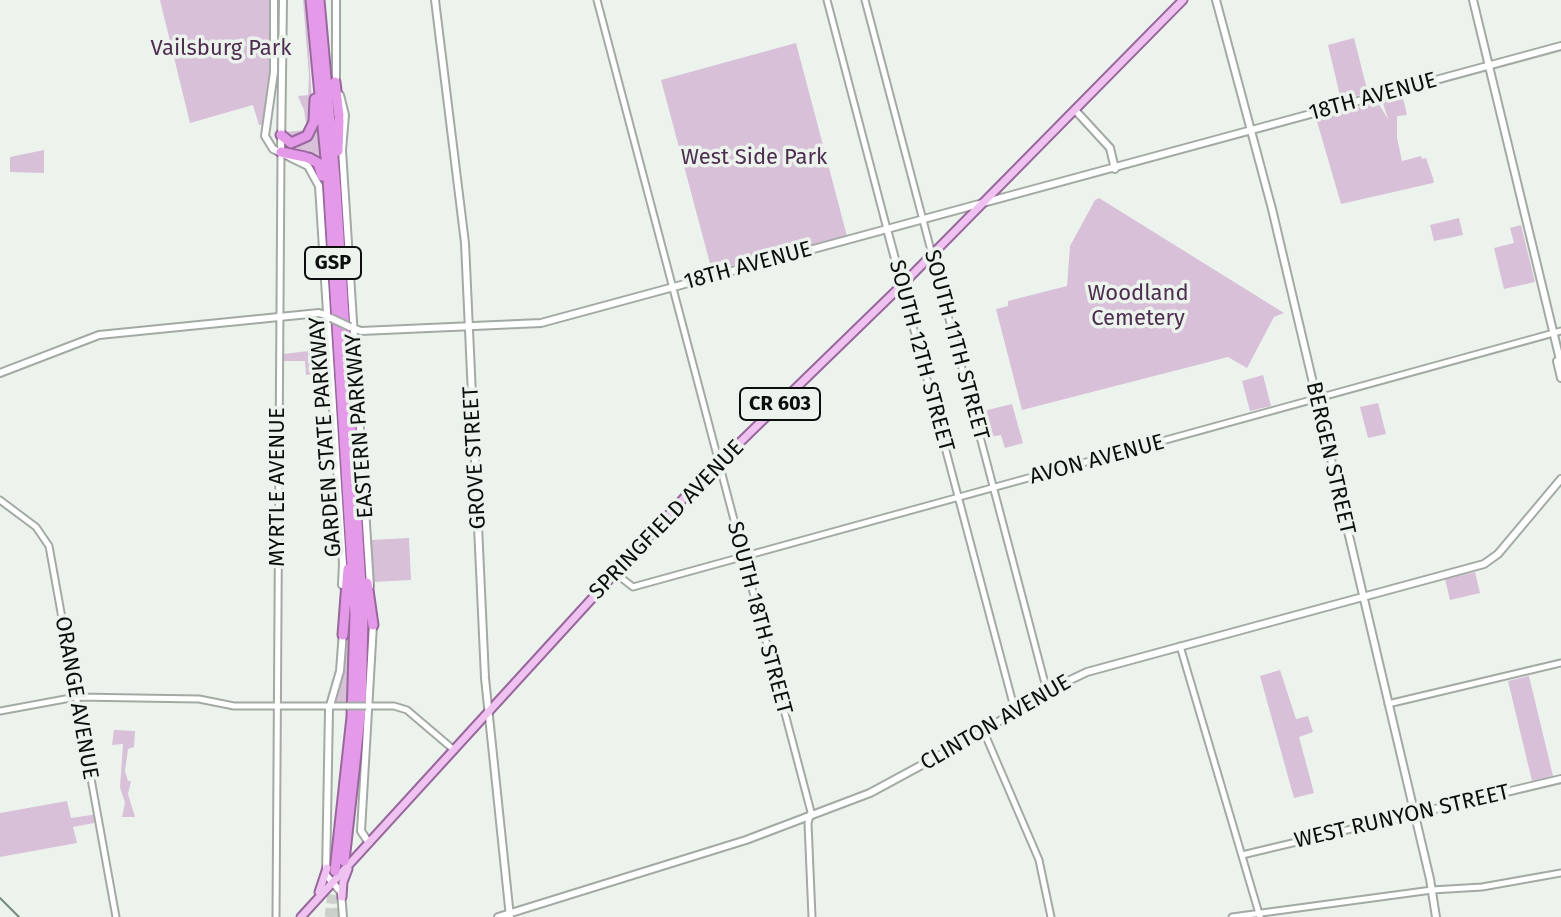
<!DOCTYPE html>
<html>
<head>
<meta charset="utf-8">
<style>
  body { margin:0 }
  canvas { display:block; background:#ebf3ec }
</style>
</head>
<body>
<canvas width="1561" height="917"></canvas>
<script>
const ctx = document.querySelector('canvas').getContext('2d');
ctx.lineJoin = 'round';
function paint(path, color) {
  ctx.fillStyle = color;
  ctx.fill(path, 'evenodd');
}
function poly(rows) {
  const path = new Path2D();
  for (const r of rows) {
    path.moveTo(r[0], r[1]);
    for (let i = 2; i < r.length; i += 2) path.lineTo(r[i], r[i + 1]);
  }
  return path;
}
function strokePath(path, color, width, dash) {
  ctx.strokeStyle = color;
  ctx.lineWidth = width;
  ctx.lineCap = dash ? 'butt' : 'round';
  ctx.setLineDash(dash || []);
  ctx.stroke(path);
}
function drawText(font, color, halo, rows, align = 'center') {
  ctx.font = font + ' "Fira Sans",sans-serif';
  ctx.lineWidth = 7;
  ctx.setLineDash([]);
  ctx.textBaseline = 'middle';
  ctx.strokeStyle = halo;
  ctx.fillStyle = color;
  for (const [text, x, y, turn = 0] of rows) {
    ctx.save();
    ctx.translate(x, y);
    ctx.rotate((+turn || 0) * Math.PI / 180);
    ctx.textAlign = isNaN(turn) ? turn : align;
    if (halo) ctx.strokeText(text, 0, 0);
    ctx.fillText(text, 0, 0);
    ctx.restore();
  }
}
const green = poly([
  [160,0,271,0,269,83,262,125,259,125,253,105,190,123],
  [303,0,306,0,313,119,319,129,321,161,302,151,285,148,285,132,307,130,304,110,298,96,308,95,309,76],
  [1354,38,1368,93,1341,100,1328,45],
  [796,43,847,236,712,271,661,80],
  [1402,94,1407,115,1397,116,1397,138,1402,161,1421,156,1422,159,1426,158,1434,181,1433,183,1341,204,1316,118,1377,101,1388,119,1382,100],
  [44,150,44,173,10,172,10,157],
  [1099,198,1284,313,1274,317,1247,368,1228,357,1022,410,996,309,1008,306,1008,301,1067,286,1070,246,1095,200],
  [1459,218,1463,235,1434,241,1430,225],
  [1521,225,1535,282,1504,289,1494,248,1514,243,1510,228],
  [326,349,327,373,306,375,305,361,283,361,283,354],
  [1263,375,1271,406,1250,411,1242,381],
  [1378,403,1386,434,1368,438,1360,407],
  [1012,404,1023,443,1005,448,1001,435,985,438,979,412],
  [409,538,411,580,373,582,371,540],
  [1475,572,1480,593,1450,600,1445,579],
  [349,594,349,702,335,702,342,678],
  [1280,670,1296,719,1308,716,1313,732,1299,737,1314,793,1294,798,1260,676],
  [1529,676,1553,776,1532,781,1508,681],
  [114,730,135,731,134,747,128,749,125,771,128,781,131,781,128,794,135,817,122,817,125,803,120,787,123,744,112,745],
  [67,801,71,818,98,814,99,822,73,827,77,843,0,857,0,813]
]);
const stream = poly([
  [0,898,19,917]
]);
const motorwayTunnel = poly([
  [329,917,334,878],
  [337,917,340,893]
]);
const tertiary = poly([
  [597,0,811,812,808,823,812,917],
  [827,0,887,229],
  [865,0,1047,691],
  [902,285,1015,711],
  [0,500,36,527,49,546,116,917],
  [615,573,633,587,1561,331],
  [1180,646,1260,917],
  [1388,704,1561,663],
  [366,706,394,706,407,710,454,750],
  [0,711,76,697,199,699,234,706,347,706],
  [984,732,1039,860,1051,917],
  [1242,855,1414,814],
  [276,917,281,152],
  [1232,917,1432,890,1482,887,1561,873]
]);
const secondary = poly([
  [274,0,274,72,265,136,273,149,308,166,319,186,343,564,342,585],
  [336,0,336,84],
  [435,0,465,243,485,678,510,917],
  [1216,0,1272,209,1430,879,1436,917],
  [1473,0,1561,364],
  [340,95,345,115,342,150,370,586],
  [1075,110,1110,148,1115,169],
  [281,152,283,0],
  [887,229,902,285],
  [350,327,361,331,541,323,1561,46],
  [1557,361,1561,378],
  [0,373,99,335,319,313,328,316],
  [343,632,340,671,329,709,326,875,341,892,343,917],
  [1414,814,1561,779],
  [369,843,361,831,373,625],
  [498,917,746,840,870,793,979,734,1047,691,1087,672,1484,564,1498,554,1561,479]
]);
const primary = poly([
  [319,892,327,868],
  [342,897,343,882,348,869],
  [301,917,693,488,905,282,1183,0]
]);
const motorway = poly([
  [311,0,328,180,355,615,352,717,335,871],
  [319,0,336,190,363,616,361,708,344,861],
  [335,82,339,116],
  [281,135,291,143,307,136,314,122,315,99],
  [338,151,339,120],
  [281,152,305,157],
  [309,158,318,163,322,176],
  [367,583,373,625],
  [343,635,348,569]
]);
const tertiaryBridge = poly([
  [347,706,366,706]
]);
const secondaryBridge = poly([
  [331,318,350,327]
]);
const shields = [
  [333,263,56],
  [780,404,80]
];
const shieldNames = [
  ["GSP",333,263],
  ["CR 603",780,404]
];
const parkNames = [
  ["Vailsburg Park",221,49],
  ["West Side Park",754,158],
  ["Woodland",1138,294],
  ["Cemetery",1138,319]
];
const streetNames = [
  ["18TH AVENUE",1373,97,-15],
  ["18TH AVENUE",748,266,-15],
  ["SOUTH 11TH STREET",956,345,75],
  ["SOUTH 12TH STREET",921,356,75],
  ["EASTERN PARKWAY",360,426,-94],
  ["GARDEN STATE PARKWAY",326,437,-94],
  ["GROVE STREET",475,458,-93],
  ["BERGEN STREET",1330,458,77],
  ["AVON AVENUE",1097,460,-15],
  ["MYRTLE AVENUE",278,487,-90],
  ["SPRINGFIELD AVENUE",667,520,-46],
  ["SOUTH 18TH STREET",759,618,75],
  ["ORANGE AVENUE",76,698,80],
  ["CLINTON AVENUE",996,723,-30],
  ["WEST RUNYON STREET",1402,817,-13]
];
paint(green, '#d8c0d9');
strokePath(stream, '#768a79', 2);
strokePath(motorwayTunnel, '#c9d1ca', 9, [9, 4.5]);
strokePath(tertiary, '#a3aaa4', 9);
strokePath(secondary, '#a3aaa4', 10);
strokePath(primary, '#98689c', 11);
strokePath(motorway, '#98689c', 13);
strokePath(tertiary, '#fff', 5);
strokePath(secondary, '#fff', 6);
strokePath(primary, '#efc2f2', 7);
strokePath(motorway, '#e499e9', 9);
strokePath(tertiaryBridge, '#a3aaa4', 9, []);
strokePath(secondaryBridge, '#a3aaa4', 10, []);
strokePath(tertiaryBridge, '#fff', 5);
strokePath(secondaryBridge, '#fff', 6);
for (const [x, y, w] of shields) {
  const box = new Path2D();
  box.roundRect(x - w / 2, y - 16, w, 32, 6);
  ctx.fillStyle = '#ebf3ec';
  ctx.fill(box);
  strokePath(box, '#0b0e0c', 2);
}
drawText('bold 20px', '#0b0e0c', null, shieldNames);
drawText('22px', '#4e2d51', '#ebf3ec', parkNames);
drawText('22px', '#0b0e0c', '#ebf3ec', streetNames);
</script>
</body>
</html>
